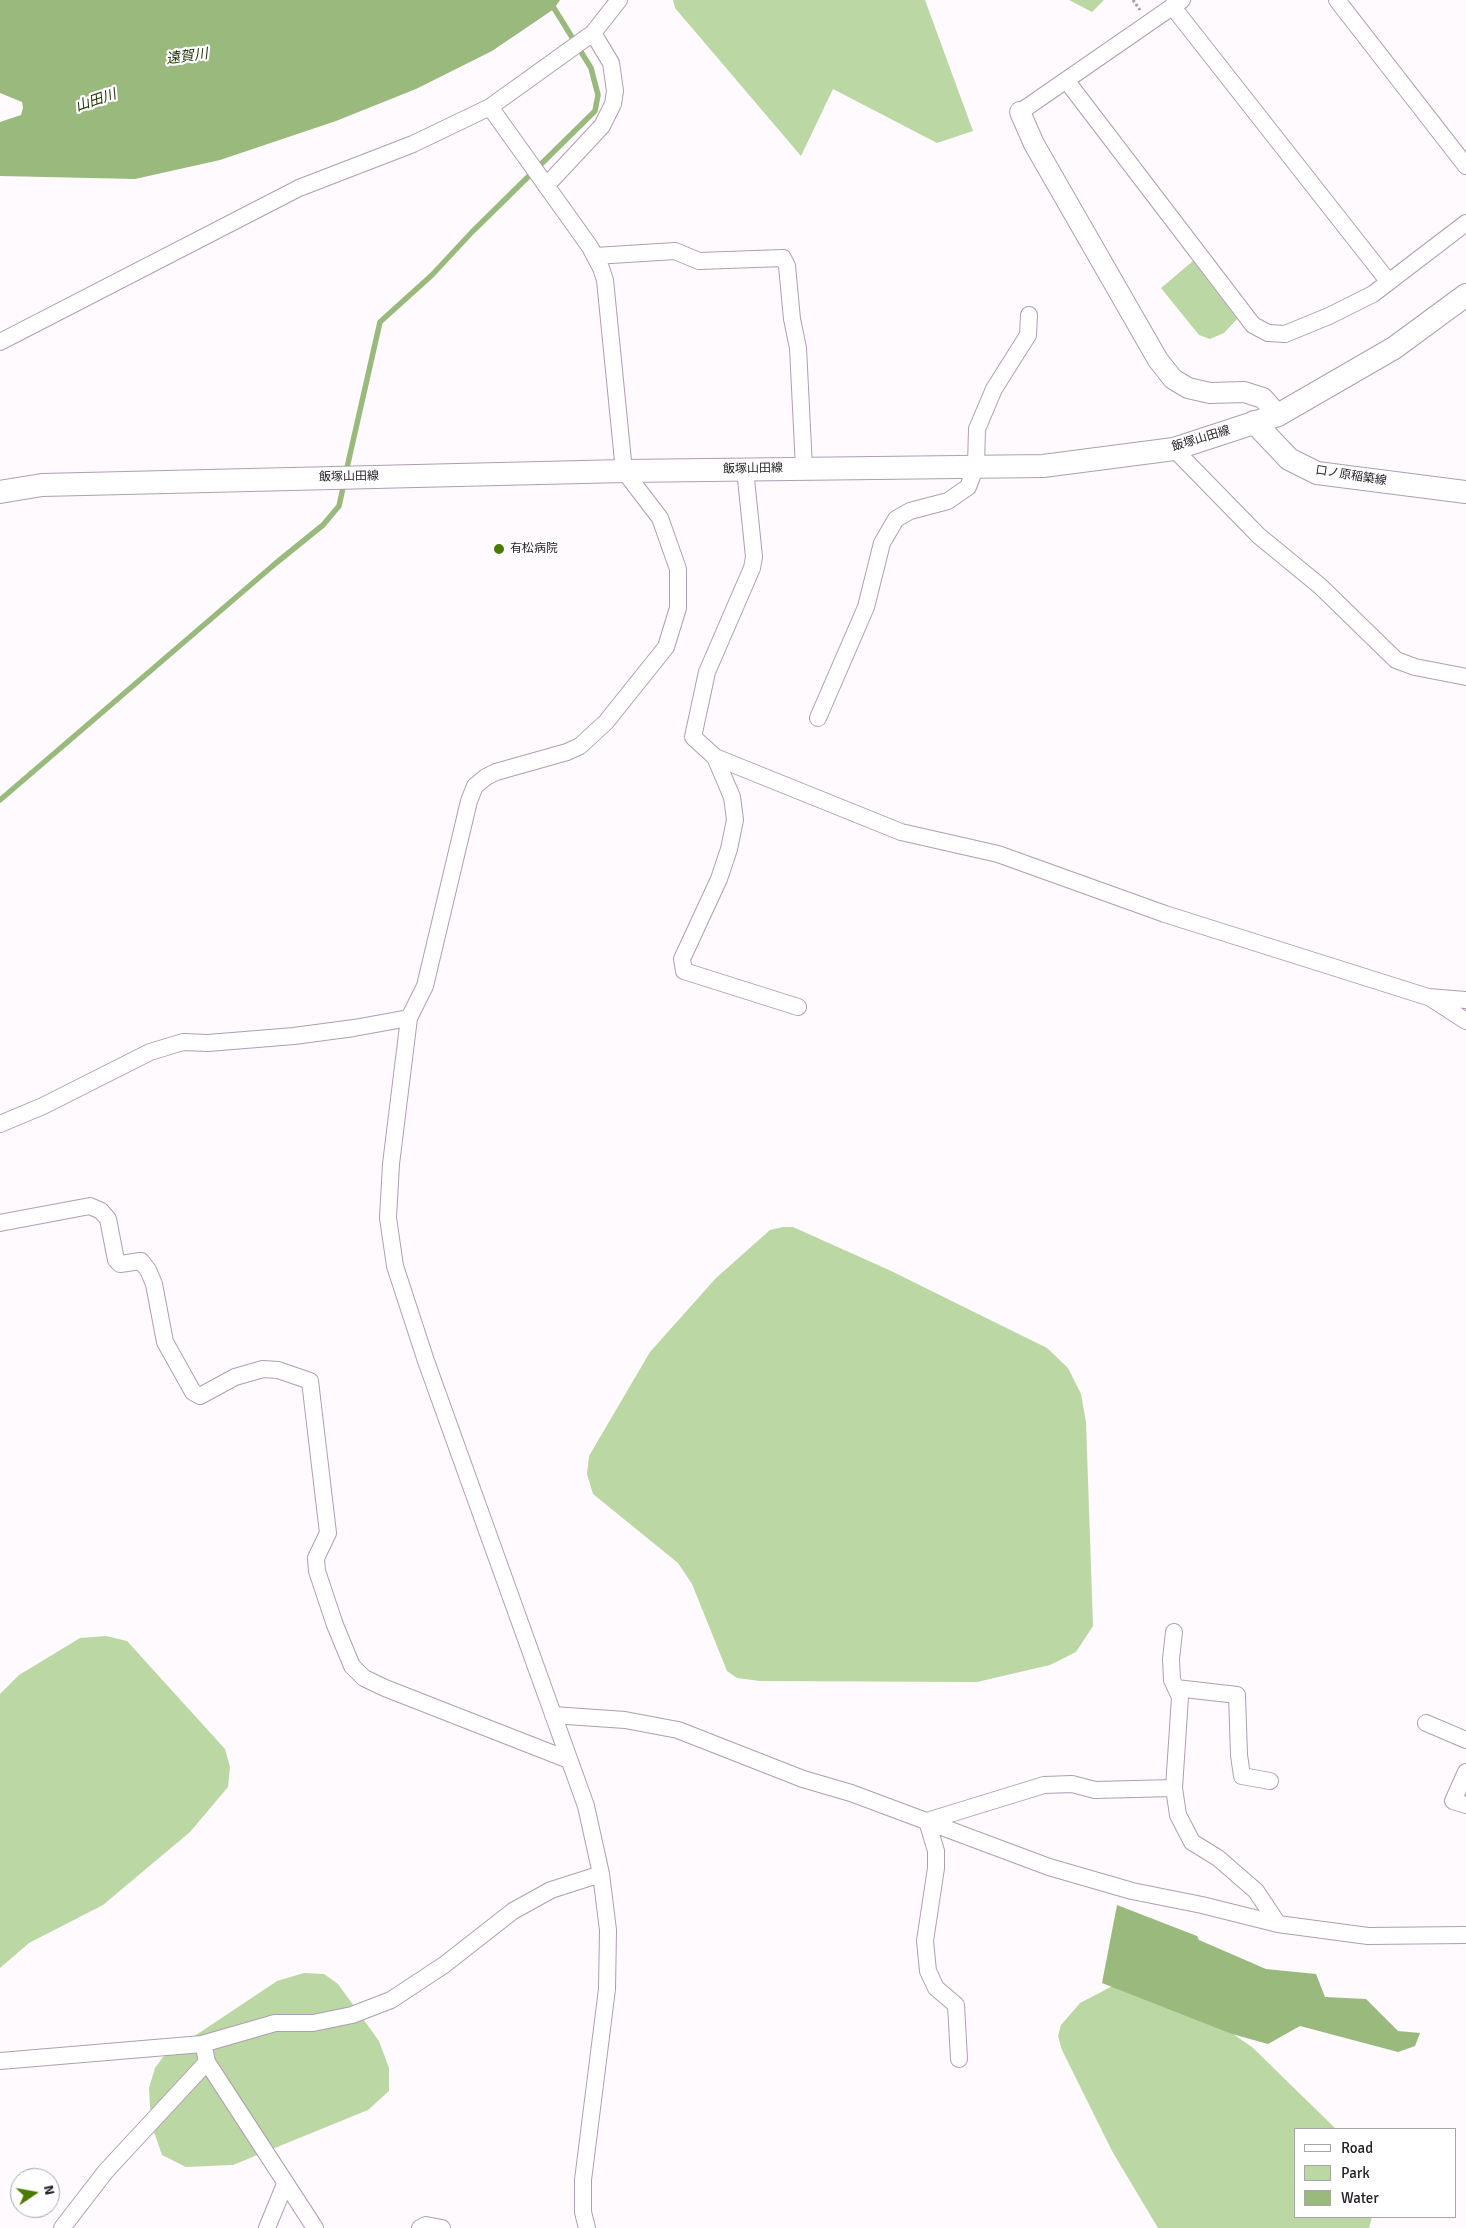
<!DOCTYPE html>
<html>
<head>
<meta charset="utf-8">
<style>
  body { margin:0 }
  #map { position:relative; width:1466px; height:2228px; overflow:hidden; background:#fefafe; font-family:Signika,sans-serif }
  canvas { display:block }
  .legend { position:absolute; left:1294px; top:2128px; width:162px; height:90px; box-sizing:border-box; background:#fff; border:1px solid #a9a6a9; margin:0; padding:6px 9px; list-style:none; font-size:15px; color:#272028 }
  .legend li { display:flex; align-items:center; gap:10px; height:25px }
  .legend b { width:25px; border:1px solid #a9a6a9 }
  .north { position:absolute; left:10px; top:2168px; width:50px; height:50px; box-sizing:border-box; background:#fff; border:1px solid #a9a6a9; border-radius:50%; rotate:78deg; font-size:14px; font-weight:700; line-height:20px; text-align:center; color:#272028 }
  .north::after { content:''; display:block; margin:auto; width:18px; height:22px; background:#4b7a00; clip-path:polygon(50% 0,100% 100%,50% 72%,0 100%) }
</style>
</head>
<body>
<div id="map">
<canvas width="1466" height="2228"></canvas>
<ul class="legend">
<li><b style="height:6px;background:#fff"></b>Road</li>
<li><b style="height:14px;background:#bbd7a3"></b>Park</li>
<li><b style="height:14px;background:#99b97d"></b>Water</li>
</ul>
<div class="north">N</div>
</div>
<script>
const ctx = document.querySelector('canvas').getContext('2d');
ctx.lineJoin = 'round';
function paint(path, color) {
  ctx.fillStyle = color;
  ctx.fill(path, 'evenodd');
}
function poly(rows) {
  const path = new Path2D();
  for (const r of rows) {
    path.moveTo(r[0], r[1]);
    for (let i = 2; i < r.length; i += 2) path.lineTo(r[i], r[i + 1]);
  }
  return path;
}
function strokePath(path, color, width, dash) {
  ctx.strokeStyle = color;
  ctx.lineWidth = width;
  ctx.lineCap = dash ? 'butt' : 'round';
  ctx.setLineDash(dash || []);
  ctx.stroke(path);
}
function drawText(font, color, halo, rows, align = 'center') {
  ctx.font = font + ' Signika,"Noto Sans JP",sans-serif';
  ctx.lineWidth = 4.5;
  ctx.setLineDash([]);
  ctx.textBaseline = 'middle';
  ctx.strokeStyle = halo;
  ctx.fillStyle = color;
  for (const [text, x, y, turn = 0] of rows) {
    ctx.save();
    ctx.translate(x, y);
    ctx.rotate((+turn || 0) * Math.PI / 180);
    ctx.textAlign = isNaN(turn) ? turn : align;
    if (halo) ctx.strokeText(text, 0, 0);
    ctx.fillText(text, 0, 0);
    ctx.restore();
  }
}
const green = poly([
  [673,0,925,0,973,131,937,143,833,89,801,156,675,8],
  [1069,0,1104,0,1092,12],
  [1193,261,1237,319,1224,333,1210,339,1199,335,1161,288],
  [783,1227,793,1227,889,1270,1047,1348,1068,1368,1081,1394,1086,1422,1093,1626,1076,1652,1050,1665,977,1682,760,1681,737,1678,727,1671,692,1584,678,1563,593,1494,587,1474,589,1456,650,1352,716,1278,770,1230],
  [106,1636,127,1641,225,1749,230,1767,228,1787,190,1832,103,1905,29,1943,0,1968,0,1694,19,1675,80,1638],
  [304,1973,324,1974,338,1984,379,2041,389,2068,389,2091,368,2110,233,2165,186,2167,162,2155,151,2123,149,2088,155,2068,163,2057,277,1981],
  [1124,1980,1158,1983,1252,2047,1336,2129,1295,2129,1295,2217,1372,2217,1369,2228,1158,2228,1112,2151,1062,2050,1058,2036,1061,2025,1080,2003]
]);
const water = poly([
  [0,0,560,0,554,9,492,51,416,89,336,121,220,160,135,179,0,176,0,122,21,115,23,108,22,102,0,93],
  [1117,1905,1197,1936,1199,1940,1266,1969,1316,1974,1325,1997,1366,1999,1398,2031,1420,2033,1415,2046,1398,2052,1300,2026,1268,2044,1232,2034,1102,1983]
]);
const stream = poly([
  [346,472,380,322,432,275,472,232,595,111,598,95,591,68,549,0],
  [0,800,276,563,323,525,339,506,344,483]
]);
const path = poly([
  [1133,0,1140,10]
]);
const minor = poly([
  [1337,0,1466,166],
  [1172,6,1388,281],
  [1066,80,1253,325,1268,333,1285,334,1329,316,1373,294,1466,223],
  [490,107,590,247,601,268,605,280,624,471,660,518,678,569,678,608,666,647,606,722,580,746,567,752,496,772,486,777,475,786,469,801,425,986,409,1018,391,1164,388,1218,395,1266,426,1361,586,1806,601,1874,608,1930,607,1989,583,2180,583,2212,587,2228],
  [1020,112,1182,0],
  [546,186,602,126,613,104,615,91,611,63,593,33],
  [595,256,675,251,699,261,783,258,787,266,792,319,798,348,804,468],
  [0,342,299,188,413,144,490,107,593,33,619,0],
  [1174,449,1259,536,1320,586,1396,660,1415,667,1466,677],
  [745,469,754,557,752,568,707,672,693,737,715,757,901,832,998,854,1165,914,1428,997,1466,1000],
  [818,718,866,607,882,543,896,519,910,511,948,501,968,487,976,466,977,429,994,389,1028,335,1029,315],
  [715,757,732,797,735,820,729,849,719,879,682,959,684,971,798,1007],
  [1432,999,1466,1021],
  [0,1124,43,1106,150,1052,183,1042,208,1043,294,1036,354,1028,409,1018],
  [0,1223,90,1206,101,1211,108,1219,116,1260,120,1264,141,1261,148,1270,154,1284,165,1342,193,1392,200,1396,235,1377,263,1369,278,1370,310,1381,328,1533,316,1558,317,1571,335,1625,352,1666,364,1678,385,1688,569,1760],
  [1174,1632,1171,1659,1172,1680,1180,1697,1174,1788,1178,1815,1192,1842,1218,1858,1256,1891,1278,1924],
  [1176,1688,1237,1695,1239,1755,1242,1776,1270,1781],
  [553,1715,625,1720,678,1730,803,1779,851,1793,1049,1867,1132,1891,1202,1905,1278,1924,1368,1936,1466,1935],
  [1426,1723,1466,1740],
  [1466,1772,1453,1801,1466,1805],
  [205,2052,207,2062,315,2228],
  [959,2059,956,2005,936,1988,928,1971,925,1941,936,1868,936,1851,927,1821,1044,1785,1072,1784,1095,1790,1174,1788],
  [0,2061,202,2044,275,2023,313,2023,352,2015,391,2000,444,1965,513,1911,551,1890,601,1874],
  [62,2228,106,2171,207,2062],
  [267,2228,285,2184],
  [420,2228,426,2225,442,2228]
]);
const tertiary = poly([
  [1020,112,1034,144,1158,360,1173,379,1188,388,1210,393,1244,392,1263,398,1278,415]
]);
const secondary = poly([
  [1254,422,1289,459,1317,473,1466,492],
  [0,492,42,485,624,471,1043,466,1174,449,1278,415,1394,348,1466,295]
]);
const markers = [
  [499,549,6,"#4b7a00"]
];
const streetNames = [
  ["飯塚山田線",1201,439,-17],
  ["飯塚山田線",753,469,-1],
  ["口ノ原稲築線",1351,476,9],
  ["飯塚山田線",349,477,-1]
];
const poiNames = [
  ["有松病院",510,549]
];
const waterNames = [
  ["遠賀川",187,57,-8],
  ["山田川",96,101,-19]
];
paint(green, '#bbd7a3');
paint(water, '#99b97d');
strokePath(stream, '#99b97d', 5.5);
strokePath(minor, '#af9eb1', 18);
strokePath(tertiary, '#af9eb1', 22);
strokePath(secondary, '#af9eb1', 24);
strokePath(path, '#a29da3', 3, [2.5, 2.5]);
strokePath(minor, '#fff', 16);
strokePath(tertiary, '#fff', 20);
strokePath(secondary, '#fff', 22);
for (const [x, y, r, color] of markers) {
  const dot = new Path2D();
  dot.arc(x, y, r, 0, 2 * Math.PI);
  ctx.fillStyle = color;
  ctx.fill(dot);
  strokePath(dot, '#fff', 2);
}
drawText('12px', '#272028', '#fff', streetNames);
drawText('12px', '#272028', '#fff', poiNames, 'left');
drawText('italic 14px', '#1e3206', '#fff', waterNames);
</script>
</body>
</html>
